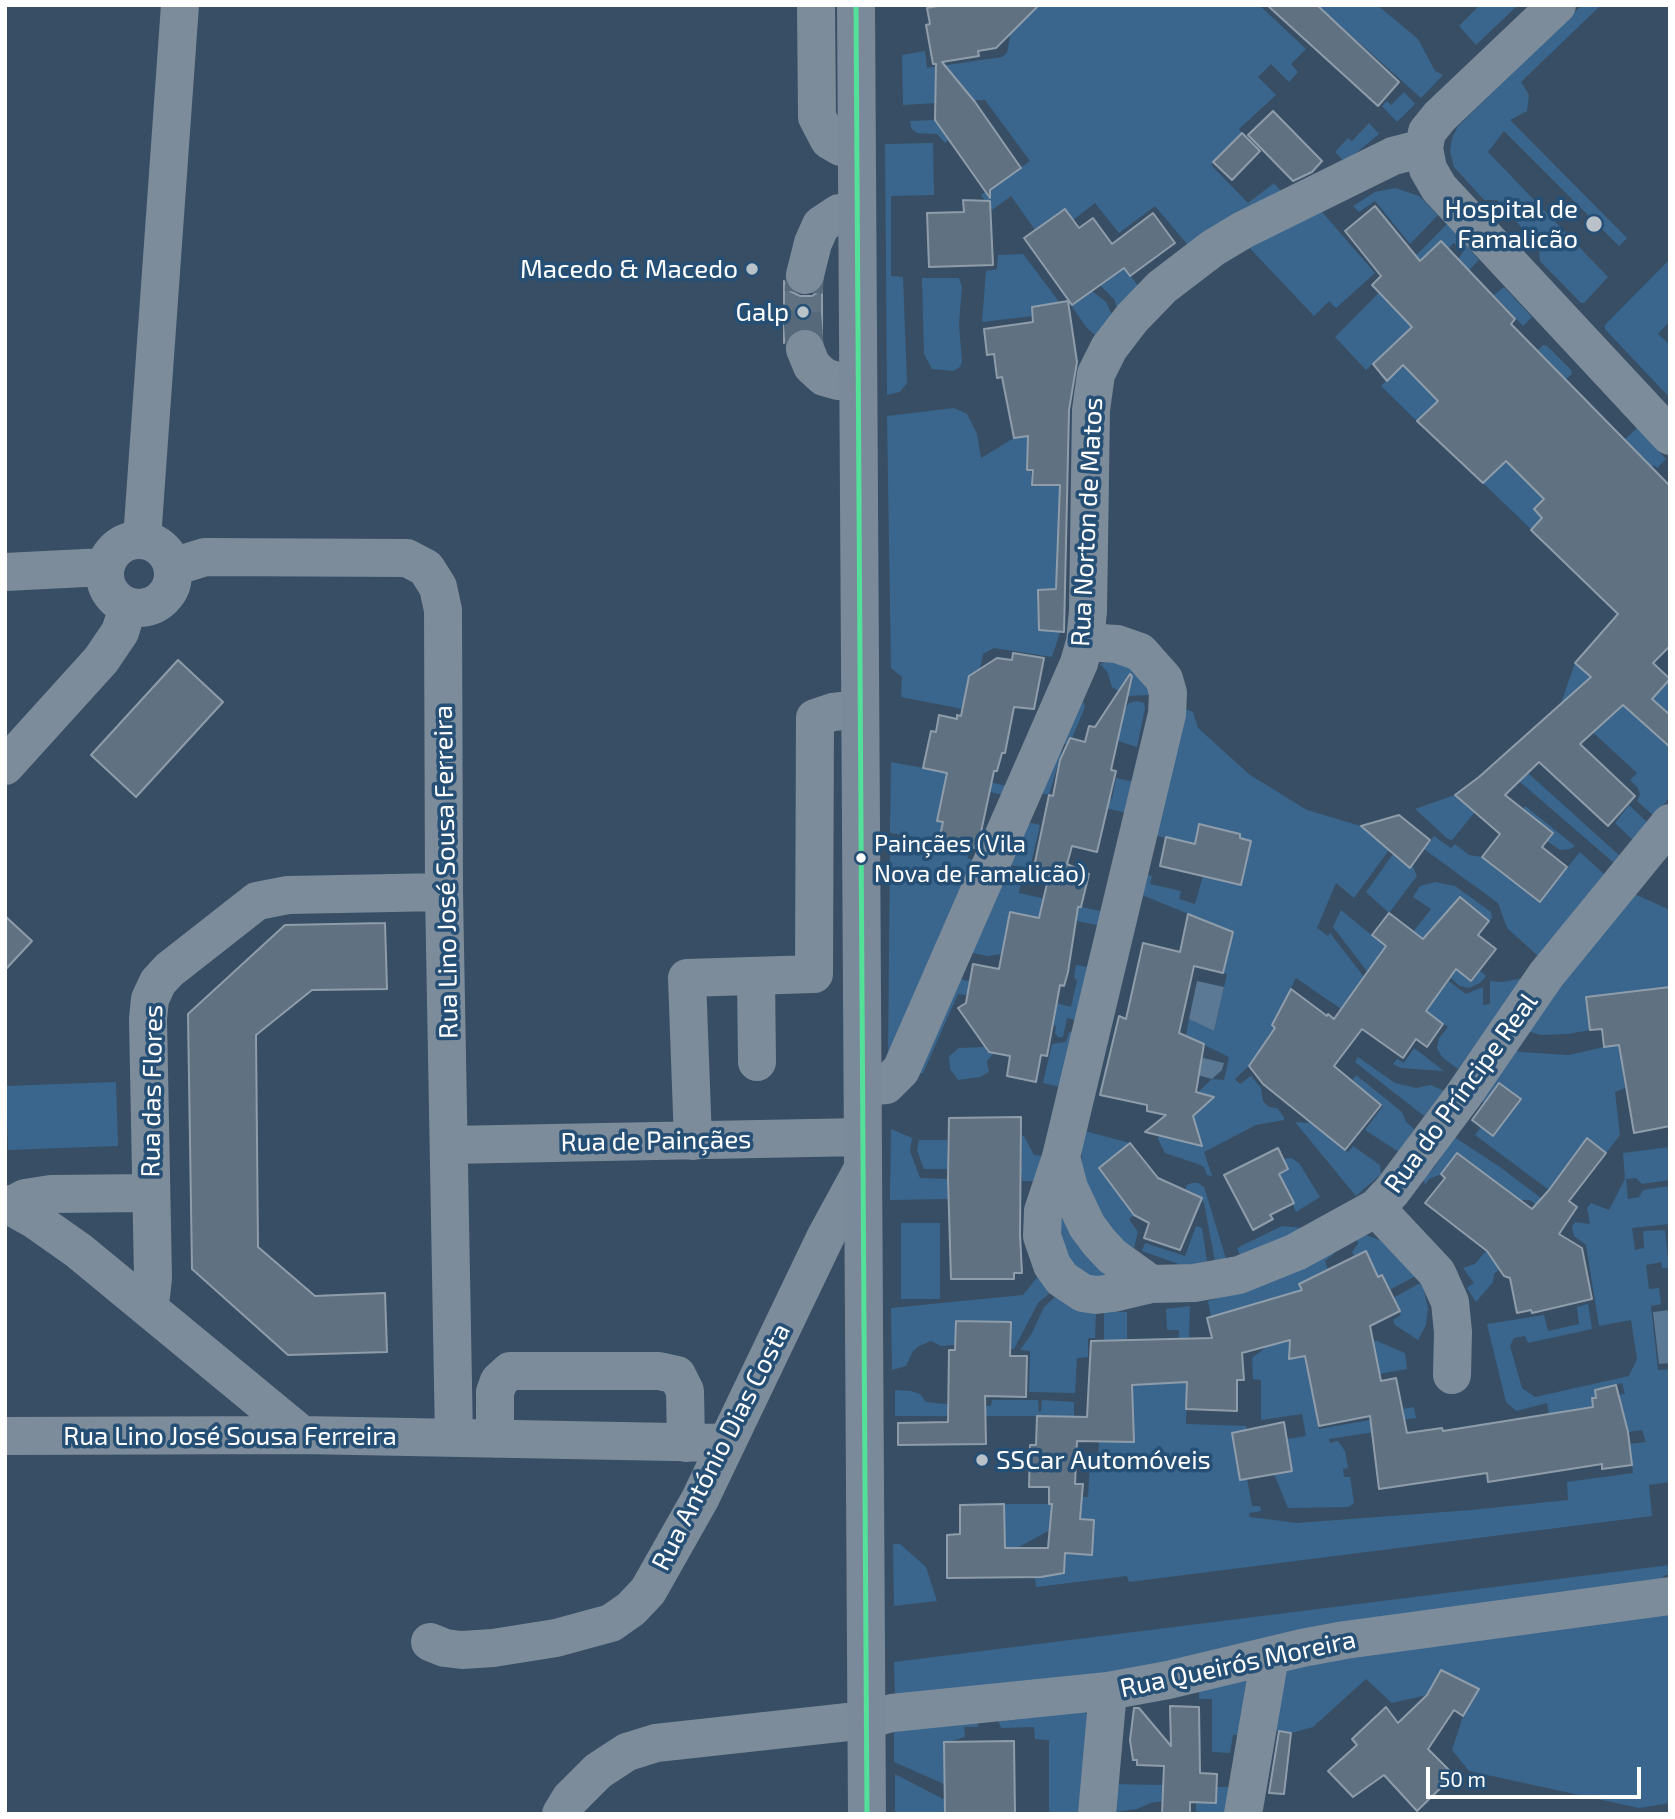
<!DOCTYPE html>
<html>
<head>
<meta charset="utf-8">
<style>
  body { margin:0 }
  #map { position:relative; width:1675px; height:1819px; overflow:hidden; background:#384e64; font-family:"Exo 2",sans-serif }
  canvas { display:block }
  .frame { position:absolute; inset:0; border:7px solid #fff; pointer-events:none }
  .scale { position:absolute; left:1426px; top:1767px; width:215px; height:32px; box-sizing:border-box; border:4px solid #fff; border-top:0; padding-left:9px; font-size:21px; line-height:24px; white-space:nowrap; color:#fff; -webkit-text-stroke:5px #264f76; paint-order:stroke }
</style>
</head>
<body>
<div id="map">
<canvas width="1675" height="1819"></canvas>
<div class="frame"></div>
<div class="scale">50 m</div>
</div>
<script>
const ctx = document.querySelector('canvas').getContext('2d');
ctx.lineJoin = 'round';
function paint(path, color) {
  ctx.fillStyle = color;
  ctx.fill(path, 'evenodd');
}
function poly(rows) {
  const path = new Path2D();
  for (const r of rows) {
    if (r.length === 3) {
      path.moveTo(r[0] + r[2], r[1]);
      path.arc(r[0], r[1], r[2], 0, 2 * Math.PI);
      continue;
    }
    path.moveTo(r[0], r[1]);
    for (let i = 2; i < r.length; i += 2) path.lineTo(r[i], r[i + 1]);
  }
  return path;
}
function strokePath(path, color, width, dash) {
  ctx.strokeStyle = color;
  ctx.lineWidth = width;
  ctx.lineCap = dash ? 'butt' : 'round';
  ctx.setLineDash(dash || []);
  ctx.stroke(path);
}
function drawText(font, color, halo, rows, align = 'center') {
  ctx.font = font + ' "Exo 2",sans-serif';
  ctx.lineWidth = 7;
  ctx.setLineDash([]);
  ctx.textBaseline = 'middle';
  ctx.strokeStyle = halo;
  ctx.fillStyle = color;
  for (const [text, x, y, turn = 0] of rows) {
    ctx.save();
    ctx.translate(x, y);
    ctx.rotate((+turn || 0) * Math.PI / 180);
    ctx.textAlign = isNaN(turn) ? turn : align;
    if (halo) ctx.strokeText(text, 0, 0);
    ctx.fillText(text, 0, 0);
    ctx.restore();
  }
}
const green = poly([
  [1002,5,1021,22,1039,5,1259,5,1306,49,1291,64,1298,72,1289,82,1271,64,1258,77,1276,95,1239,129,1242,133,1211,165,1248,203,1274,183,1285,196,1193,251,1155,206,1119,233,1095,203,1073,220,1065,209,1054,216,1092,291,1106,302,1115,321,1095,335,1087,328,1039,260,1050,251,1011,196,992,210,981,195,1030,161,985,100,903,105,902,55,925,51,927,68,1002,57,1007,53,1010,37],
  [1317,5,1377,5,1418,39,1435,71,1443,75,1421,98],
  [1480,5,1518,5,1476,45,1459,26],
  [1582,5,1601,5,1521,82,1529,95,1527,111,1510,120,1627,238,1619,246,1504,131,1488,152,1608,277,1584,303,1581,303,1540,261,1539,247,1497,200,1484,200,1454,167,1450,151,1452,138,1458,126],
  [1404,92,1415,104,1397,122,1382,106,1387,101,1391,105],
  [935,120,949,139,945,143,937,134,917,133,911,128,910,121],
  [1369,123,1379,134,1345,162,1335,152,1348,138,1352,141],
  [933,143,934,195,891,196,891,276,903,277,907,383,900,392,887,395,885,144],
  [1395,188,1419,196,1438,215,1410,244,1375,201,1359,212,1353,206,1375,192],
  [1315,204,1375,273,1336,308,1329,301,1314,316,1243,241],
  [1447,224,1479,260,1469,270,1458,259,1463,252,1454,243,1448,248,1441,241,1388,292,1387,301,1412,327,1366,370,1335,337],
  [1108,247,1139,287,1121,318,1114,299,1100,285],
  [1023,254,1060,303,1033,316,982,322,986,271,997,269,998,255],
  [1670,259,1670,321,1658,334,1670,345,1670,398,1605,329,1605,325],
  [922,278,959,278,962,287,959,324,962,362,960,367,953,371,932,369,924,354],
  [1504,287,1532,317,1523,326,1494,295],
  [1543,345,1547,346,1571,370,1572,374,1566,379,1538,350],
  [1403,365,1414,377,1465,373,1417,421,1381,386],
  [954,408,967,414,977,434,981,458,1014,438,1028,436,1032,484,1060,485,1056,589,1039,590,1049,619,1048,631,1060,632,1052,657,994,648,983,654,980,669,969,676,965,697,973,711,901,697,902,677,891,668,887,416],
  [1637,428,1666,459,1657,468,1654,465,1652,467,1631,447,1531,529,1483,483,1533,435,1557,459,1530,485,1544,499,1534,509,1542,518],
  [1114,659,1141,675,1150,695,1126,696,1112,687,1107,671,1100,664],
  [1575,663,1670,747,1670,797,1654,816,1637,801,1640,795,1638,788,1630,780,1637,773,1561,703],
  [1670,679,1670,715,1652,699],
  [1082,698,1085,707,1072,738,1068,737,1067,744,1064,744,1049,795,1035,792],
  [1137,701,1144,703,1145,708,1137,747,1118,741,1119,732,1098,728,1100,719,1105,711,1118,719,1129,703],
  [1180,707,1193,712,1198,728,1250,775,1307,810,1361,826,1389,850,1354,898,1336,883,1317,928,1328,936,1330,933,1364,977,1341,1009,1296,978,1272,1025,1294,1044,1249,1066,1235,1079,1240,1084,1251,1076,1261,1088,1263,1101,1269,1107,1277,1108,1284,1117,1284,1120,1256,1125,1204,1152,1212,1176,1207,1175,1204,1167,1198,1164,1165,1153,1158,1139,1159,1135,1202,1145,1193,1116,1214,1098,1197,1093,1212,1079,1224,1080,1229,1057,1186,1036,1189,1019,1214,1031,1227,974,1223,973,1233,932,1137,893,1143,874,1152,876,1150,884,1181,891,1179,899,1195,904,1203,876,1240,885,1240,834,1199,824,1195,844,1152,835],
  [891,762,929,769,1012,787,1008,796,945,782,937,821,943,822,939,841,890,833],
  [1528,773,1620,856,1614,863,1519,781],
  [1116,778,1135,782,1127,813,1059,797,1060,788,1112,799],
  [1455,795,1475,812,1452,840,1448,839,1415,809],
  [1629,805,1648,823,1633,840,1615,823],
  [1525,806,1575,846,1570,849,1560,850,1547,841,1553,833,1523,809],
  [1023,821,1040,825,1030,868,1011,865],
  [1434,836,1451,848,1455,844,1469,855,1482,857,1539,902,1580,852,1604,874,1538,956,1507,928,1498,903,1424,849],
  [890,839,970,852,967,858,981,862,888,1067],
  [1393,854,1410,868,1412,865,1417,876,1389,913,1366,892],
  [1003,880,1021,881,1019,893,1104,912,1101,926,1059,917,1058,922,1011,912,1002,954,987,956,964,951],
  [1435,882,1455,886,1491,912,1492,918,1489,921,1460,898,1423,939,1413,932,1431,909,1413,897,1420,886],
  [1630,892,1670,910,1670,987,1586,997,1590,1030,1568,1034,1541,1035,1520,1029],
  [1341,910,1396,955,1402,946,1466,994,1483,987,1483,1005,1490,1004,1490,981,1502,982,1523,978,1458,1069,1442,1057,1437,1048,1439,1038,1448,1027,1426,1011,1436,996,1369,974,1333,927],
  [1432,962,1479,970,1486,976,1480,983,1469,988,1460,986],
  [1076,965,1087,967,1079,1021,1067,1018,1063,1037,1058,1037,1055,1033,1056,1026,1038,1022,976,996,958,994,923,1073,907,1075,952,977,1071,1007,1077,980,1074,978],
  [1076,1031,1060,1087,1043,1083,1052,1044,1066,1042,1069,1032],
  [1640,1042,1656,1069,1623,1075,1625,1088,1615,1092,1620,1135,1606,1153,1588,1139,1549,1190,1475,1135,1481,1127,1494,1135,1521,1099,1499,1083,1484,1103,1482,1101,1509,1048,1520,1052,1569,1055,1604,1047],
  [987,1047,986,1051,994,1053,987,1061,989,1072,980,1077,958,1080,950,1069,949,1056,959,1048],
  [1414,1048,1444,1071,1401,1068,1393,1064,1397,1059,1404,1063],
  [1358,1057,1395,1083,1416,1088,1431,1085,1444,1091,1424,1116,1355,1062],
  [1356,1075,1402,1112,1406,1122,1414,1129,1399,1152,1365,1130,1383,1106,1361,1088,1349,1085],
  [116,1082,118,1146,8,1150,6,1086],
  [1295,1122,1312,1123,1348,1152,1353,1146,1380,1165,1381,1174,1356,1196],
  [891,1129,912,1138,910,1151,920,1178,948,1179,948,1199,890,1200],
  [1081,1130,1130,1143,1099,1168,1134,1215,1129,1219,1138,1232,1134,1248,1113,1235,1097,1216,1082,1171],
  [1021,1136,1024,1136,1034,1155,1041,1156,1034,1181,1022,1181,1022,1174,1018,1174,1018,1168,1022,1168],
  [1454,1137,1500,1167,1545,1201,1539,1207,1530,1200,1520,1200,1457,1153,1441,1174,1429,1179,1425,1185,1423,1178,1434,1168],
  [919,1140,947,1140,948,1169,924,1169,917,1150],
  [1670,1147,1670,1180,1642,1184,1636,1178,1626,1179,1628,1199,1639,1197,1643,1190,1670,1186,1670,1224,1632,1228,1635,1250,1644,1248,1643,1231,1665,1230,1669,1268,1662,1268,1661,1262,1646,1265,1649,1289,1659,1288,1661,1304,1651,1306,1658,1370,1670,1369,1670,1482,1649,1485,1652,1516,1129,1582,1127,1576,1036,1587,1035,1578,1063,1573,1065,1553,1092,1555,1073,1519,1082,1497,1088,1497,1090,1462,1098,1462,1099,1441,1134,1441,1133,1404,1122,1385,1178,1346,1179,1330,1167,1330,1166,1309,1190,1306,1186,1424,1246,1426,1247,1430,1232,1433,1240,1480,1247,1479,1252,1506,1260,1506,1261,1511,1249,1513,1250,1517,1297,1523,1471,1510,1568,1500,1567,1482,1633,1473,1629,1444,1646,1442,1642,1430,1628,1432,1618,1395,1625,1394,1622,1383,1595,1390,1596,1398,1592,1399,1602,1464,1567,1469,1559,1413,1549,1414,1547,1403,1516,1411,1506,1402,1487,1324,1544,1315,1548,1331,1579,1324,1577,1307,1588,1304,1592,1329,1528,1343,1525,1336,1514,1338,1510,1346,1522,1388,1535,1397,1629,1376,1637,1359,1631,1320,1599,1326,1586,1245,1574,1236,1572,1227,1575,1222,1590,1224,1587,1208,1591,1203,1609,1210,1625,1179,1623,1153],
  [1291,1158,1299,1163,1320,1197,1296,1212,1279,1174,1288,1169,1283,1159],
  [1192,1183,1198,1183,1204,1187,1228,1265,1216,1267,1204,1203,1201,1198,1185,1190,1187,1185],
  [1061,1210,1110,1271,1102,1282,1069,1264,1056,1212],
  [901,1223,940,1223,940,1299,901,1299],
  [1196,1226,1202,1228,1208,1268,1187,1267,1142,1251,1145,1243,1185,1256],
  [1282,1226,1313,1229,1242,1261,1237,1248],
  [1356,1235,1366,1235,1380,1240,1418,1275,1389,1290,1382,1275,1378,1277,1366,1252,1355,1257,1352,1252,1358,1244],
  [1349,1241,1325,1261,1328,1270,1299,1284,1309,1305,1290,1339,1289,1359,1377,1341,1405,1353,1407,1369,1379,1374,1307,1365,1319,1429,1404,1414,1403,1409,1414,1407,1416,1418,1400,1420,1388,1430,1329,1439,1330,1443,1338,1441,1345,1451,1348,1468,1343,1469,1344,1477,1350,1477,1354,1503,1348,1507,1288,1508,1274,1474,1287,1439,1306,1436,1302,1414,1261,1420,1261,1380,1253,1379,1252,1358,1273,1342,1211,1317,1208,1301,1227,1295],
  [1530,1243,1494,1274,1493,1282,1476,1302,1467,1288,1474,1283,1463,1268,1475,1264,1486,1251,1492,1255],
  [1039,1275,1050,1293,1038,1303,1014,1349,1010,1349,1011,1322,956,1321,955,1345,941,1346,931,1341,919,1346,913,1351,906,1366,892,1370,891,1308,1023,1295],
  [1422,1282,1428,1308,1426,1325,1418,1340,1395,1325,1393,1320,1401,1315,1393,1298],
  [1055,1297,1096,1310,1095,1338,1088,1338,1088,1357,1077,1358,1075,1393,1029,1392,1030,1351,1020,1350,1032,1333,1044,1307],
  [1104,1311,1127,1312,1127,1340,1104,1340],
  [895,1390,911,1391,920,1394,926,1402,944,1404,991,1406,992,1400,1038,1400,1039,1412,1041,1411,1042,1400,1074,1402,1074,1416,895,1416],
  [1004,1504,1052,1504,1050,1530,1017,1548,1005,1548],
  [893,1544,900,1544,926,1567,937,1601,894,1606],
  [1670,1565,1670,1574,1663,1576,1665,1585,1148,1670,895,1696,894,1662],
  [1670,1610,1670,1803,1639,1808,1469,1771,1452,1750,1463,1716,1479,1689,1442,1670,1427,1695,1392,1703,1366,1679,1313,1727,1291,1733,1265,1729,1281,1659],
  [1245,1678,1252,1683,1245,1735,1233,1735,1230,1753,1212,1752,1212,1699,1199,1699,1199,1688],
  [1085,1712,1091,1720,1083,1814,1049,1814,1049,1740,1035,1739,1034,1727,1001,1728,997,1717],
  [977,1719,978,1727,964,1727,965,1737,944,1743,944,1784,894,1762,894,1731],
  [895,1774,945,1800,945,1814,895,1814],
  [1111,1784,1163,1785,1163,1801,1151,1803,1137,1809,1109,1813],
  [1217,1787,1234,1787,1229,1814,1196,1814,1196,1802,1216,1803]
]);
const water = poly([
  [1197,981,1224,987,1214,1031,1189,1019],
  [1183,1053,1224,1063,1222,1070,1212,1079,1179,1070],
  [1670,1310,1670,1363,1659,1364,1653,1312]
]);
const building = poly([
  [943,5,1039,5,996,48,978,51,979,56,942,62,975,102,1021,168,990,190,990,198,935,120,936,64,933,64,926,25,930,24,927,8,943,5],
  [1267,5,1317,5,1399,82,1378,106,1267,5],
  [1273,111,1322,161,1312,172,1293,181,1248,135,1273,111],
  [1242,133,1260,151,1232,180,1213,162,1242,133],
  [963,200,990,201,993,265,929,267,927,213,964,212,963,200],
  [1375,206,1420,261,1441,241,1515,319,1511,324,1670,486,1670,646,1653,663,1670,679,1652,699,1670,715,1670,747,1623,705,1580,744,1635,796,1608,826,1539,762,1505,795,1553,833,1542,847,1567,867,1540,902,1482,857,1500,834,1455,795,1479,777,1591,677,1575,663,1618,614,1531,530,1542,518,1534,509,1544,499,1506,461,1483,483,1417,421,1438,401,1403,365,1387,381,1373,364,1412,327,1372,285,1381,276,1345,231,1375,206],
  [1065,209,1079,228,1093,218,1112,244,1153,213,1175,243,1130,276,1124,268,1072,305,1024,238,1065,209],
  [784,281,790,291,800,296,812,296,822,289,822,336,818,331,809,327,797,329,788,335,784,343,784,281],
  [1068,301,1077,362,1069,410,1064,632,1039,630,1038,590,1056,589,1060,485,1032,485,1033,470,1027,470,1028,436,1014,438,1002,377,997,378,994,354,987,355,984,329,1033,322,1032,307,1068,301],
  [1013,653,1044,658,1034,709,1014,707,1005,753,1002,753,997,771,994,771,981,832,974,848,939,841,943,822,937,821,947,773,923,768,931,731,936,732,939,715,957,719,957,715,961,716,969,676,997,658,1012,660,1013,653],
  [178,660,223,702,136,797,91,755,178,660],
  [1130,674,1132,676,1111,770,1116,771,1097,852,1072,846,1067,864,1089,874,1081,907,1078,907,1068,972,1064,986,1060,985,1047,1056,1041,1055,1036,1082,1007,1076,1010,1056,989,1052,958,1008,966,1003,973,964,999,969,1010,912,1039,918,1050,871,1034,867,1049,795,1053,796,1060,760,1070,738,1085,742,1089,726,1095,727,1130,674],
  [1399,815,1430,840,1410,868,1361,826,1399,815],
  [1199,824,1240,834,1240,838,1251,841,1241,885,1160,866,1166,837,1195,844,1199,824],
  [1460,897,1489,921,1478,935,1496,949,1471,981,1456,969,1426,1011,1443,1024,1427,1047,1416,1039,1403,1058,1362,1029,1334,1066,1381,1105,1345,1150,1263,1084,1249,1066,1275,1028,1272,1025,1291,989,1327,1016,1328,1014,1334,1019,1386,946,1372,935,1389,913,1423,939,1460,897],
  [1188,914,1233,932,1223,973,1194,966,1179,1033,1204,1044,1196,1092,1214,1097,1193,1116,1202,1146,1145,1132,1166,1115,1147,1111,1147,1105,1100,1095,1119,1016,1126,1019,1143,943,1180,952,1188,914],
  [5,916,32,941,5,970,5,916],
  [385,923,387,989,312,990,256,1035,258,1247,315,1296,385,1293,387,1352,288,1355,192,1269,188,1014,285,925,385,923],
  [1670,987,1670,1126,1634,1133,1619,1045,1604,1047,1602,1029,1590,1030,1586,997,1670,987],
  [1499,1083,1521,1099,1493,1136,1472,1120,1499,1083],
  [1021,1117,1020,1235,1022,1273,1014,1273,1014,1279,951,1279,948,1179,949,1118,1021,1117],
  [1587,1138,1606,1153,1569,1201,1577,1207,1559,1234,1582,1248,1592,1299,1532,1313,1531,1310,1517,1313,1510,1278,1504,1276,1487,1251,1425,1203,1445,1178,1441,1174,1457,1153,1532,1209,1549,1190,1587,1138],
  [1130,1143,1158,1178,1202,1198,1180,1250,1144,1238,1149,1223,1134,1215,1099,1168,1130,1143],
  [1278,1148,1288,1169,1279,1174,1294,1203,1270,1215,1273,1219,1253,1230,1224,1175,1278,1148],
  [1366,1251,1378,1277,1382,1275,1400,1311,1370,1326,1381,1381,1396,1378,1407,1433,1442,1428,1443,1431,1593,1407,1592,1398,1596,1398,1595,1390,1616,1385,1628,1432,1632,1465,1602,1469,1602,1464,1488,1482,1487,1473,1379,1489,1370,1416,1319,1426,1305,1356,1289,1359,1290,1340,1242,1353,1244,1380,1237,1380,1237,1411,1186,1409,1187,1382,1132,1385,1134,1442,1077,1441,1075,1484,1083,1484,1080,1519,1094,1520,1092,1555,1065,1553,1064,1573,1041,1577,947,1578,947,1535,960,1534,960,1505,1004,1504,1005,1548,1048,1548,1052,1504,1049,1504,1049,1487,1029,1487,1030,1445,1036,1445,1037,1416,1087,1417,1091,1341,1212,1338,1207,1318,1302,1290,1299,1284,1366,1251],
  [956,1321,1011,1322,1010,1356,1027,1356,1026,1397,985,1396,986,1444,898,1445,898,1423,948,1422,949,1350,955,1350,956,1321],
  [1284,1422,1292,1471,1240,1480,1232,1433,1284,1422],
  [1441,1670,1479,1689,1463,1716,1454,1710,1428,1749,1454,1775,1417,1811,1384,1775,1353,1797,1328,1771,1357,1745,1352,1739,1386,1707,1398,1723,1427,1695,1441,1670],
  [1170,1706,1199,1707,1200,1773,1217,1774,1216,1803,1190,1802,1190,1814,1162,1814,1164,1766,1137,1765,1137,1760,1133,1760,1130,1740,1134,1708,1139,1708,1171,1746,1170,1706],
  [1279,1731,1291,1733,1284,1794,1269,1793,1279,1731],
  [1014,1741,1015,1814,945,1814,944,1742,1014,1741]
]);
const minorTunnel = poly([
  [805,349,802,313,805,275]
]);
const minor = poly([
  [816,5,817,117,829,140,841,147,856,148],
  [1557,5,1440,116,1427,132,1424,148,1428,169,1439,188,1670,436],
  [805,275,813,243,821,225,839,213,857,213],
  [805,349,812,366,824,377,838,381,858,382],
  [142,539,180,5],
  [139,574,34],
  [173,567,205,557,407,558,426,568,438,587,443,610,444,892,454,1438],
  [5,572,105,567],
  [1085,642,1117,644,1140,652,1164,679,1168,693,1167,714,1061,1157,1043,1211,1042,1236,1052,1265,1062,1279,1083,1293,1096,1295,1113,1293,1151,1284,1194,1283,1239,1275,1296,1252,1376,1208,1392,1191,1463,1096,1546,975,1670,823],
  [5,766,101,660,120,632,128,607],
  [756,976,757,1062],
  [863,1087,886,1085,901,1070,1079,663,1085,642,1088,611,1091,410,1096,374,1109,348,1132,318,1162,287,1213,248,1243,230,1393,156,1424,148],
  [693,1141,687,978,814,974,815,718,833,712,860,709],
  [449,1145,862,1137],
  [1061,1157,1069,1188,1087,1226,1099,1242,1112,1256,1151,1284],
  [5,1204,10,1206,25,1198,51,1194,150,1193],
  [10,1206,35,1220,79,1251,302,1435],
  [1376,1208,1437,1273,1450,1302,1453,1332,1452,1375],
  [147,1305,151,1296,153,1278,148,1019,150,999,158,982,169,970,257,901,288,895,444,892],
  [5,1436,302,1435,727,1443],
  [495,1439,495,1392,499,1381,510,1371,659,1371,677,1375,685,1391,686,1443],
  [430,1642,445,1648,462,1650,493,1648,556,1638,611,1623,631,1609,648,1591,700,1499,826,1236,862,1170],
  [561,1814,570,1799,598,1771,627,1752,656,1743,866,1720,892,1713,1108,1691,1168,1680,1302,1648,1345,1640,1670,1596],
  [1097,1814,1108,1691],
  [1243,1814,1270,1656]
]);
const major = poly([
  [856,5,867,1814]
]);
const bus1 = poly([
  [856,5,867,1814]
]);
const markers = [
  [1594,224,9,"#b9c1c9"],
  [752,269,7,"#b9c1c9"],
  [803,312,7,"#b9c1c9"],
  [861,858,6,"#fff"],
  [982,1460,7,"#b9c1c9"]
];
const busNames = [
  ["Painçães (Vila",874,844],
  ["Nova de Famalicão)",874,874]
];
const poiNames = [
  ["Hospital de",1578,209],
  ["Famalicão",1578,239],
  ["Macedo & Macedo",738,269],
  ["Galp",789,312],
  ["SSCar Automóveis",996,1460,"left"]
];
const streetNames = [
  ["Rua Norton de Matos",1087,522,-87],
  ["Rua Lino José Sousa Ferreira",446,872,-91],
  ["Rua das Flores",152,1091,-89],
  ["Rua do Príncipe Real",1461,1093,-54],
  ["Rua de Painçães",656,1141,-1],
  ["Rua Lino José Sousa Ferreira",230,1436],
  ["Rua António Dias Costa",721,1447,-63],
  ["Rua Queirós Moreira",1238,1664,-12]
];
paint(green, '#3a668d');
paint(water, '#5b7894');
paint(building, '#607181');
strokePath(building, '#8f9dab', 2);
strokePath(minorTunnel, '#56697b', 38, [38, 19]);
strokePath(minor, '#7c8c9b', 38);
strokePath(major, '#7b8a9a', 38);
strokePath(bus1, '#53e098', 5);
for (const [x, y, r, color] of markers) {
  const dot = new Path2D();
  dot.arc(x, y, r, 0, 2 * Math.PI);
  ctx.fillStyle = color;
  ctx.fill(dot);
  strokePath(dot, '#264f76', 2.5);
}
drawText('24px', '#fff', '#264f76', busNames, 'left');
drawText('26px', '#fff', '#264f76', poiNames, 'right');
drawText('26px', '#fff', '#264f76', streetNames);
</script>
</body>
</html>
